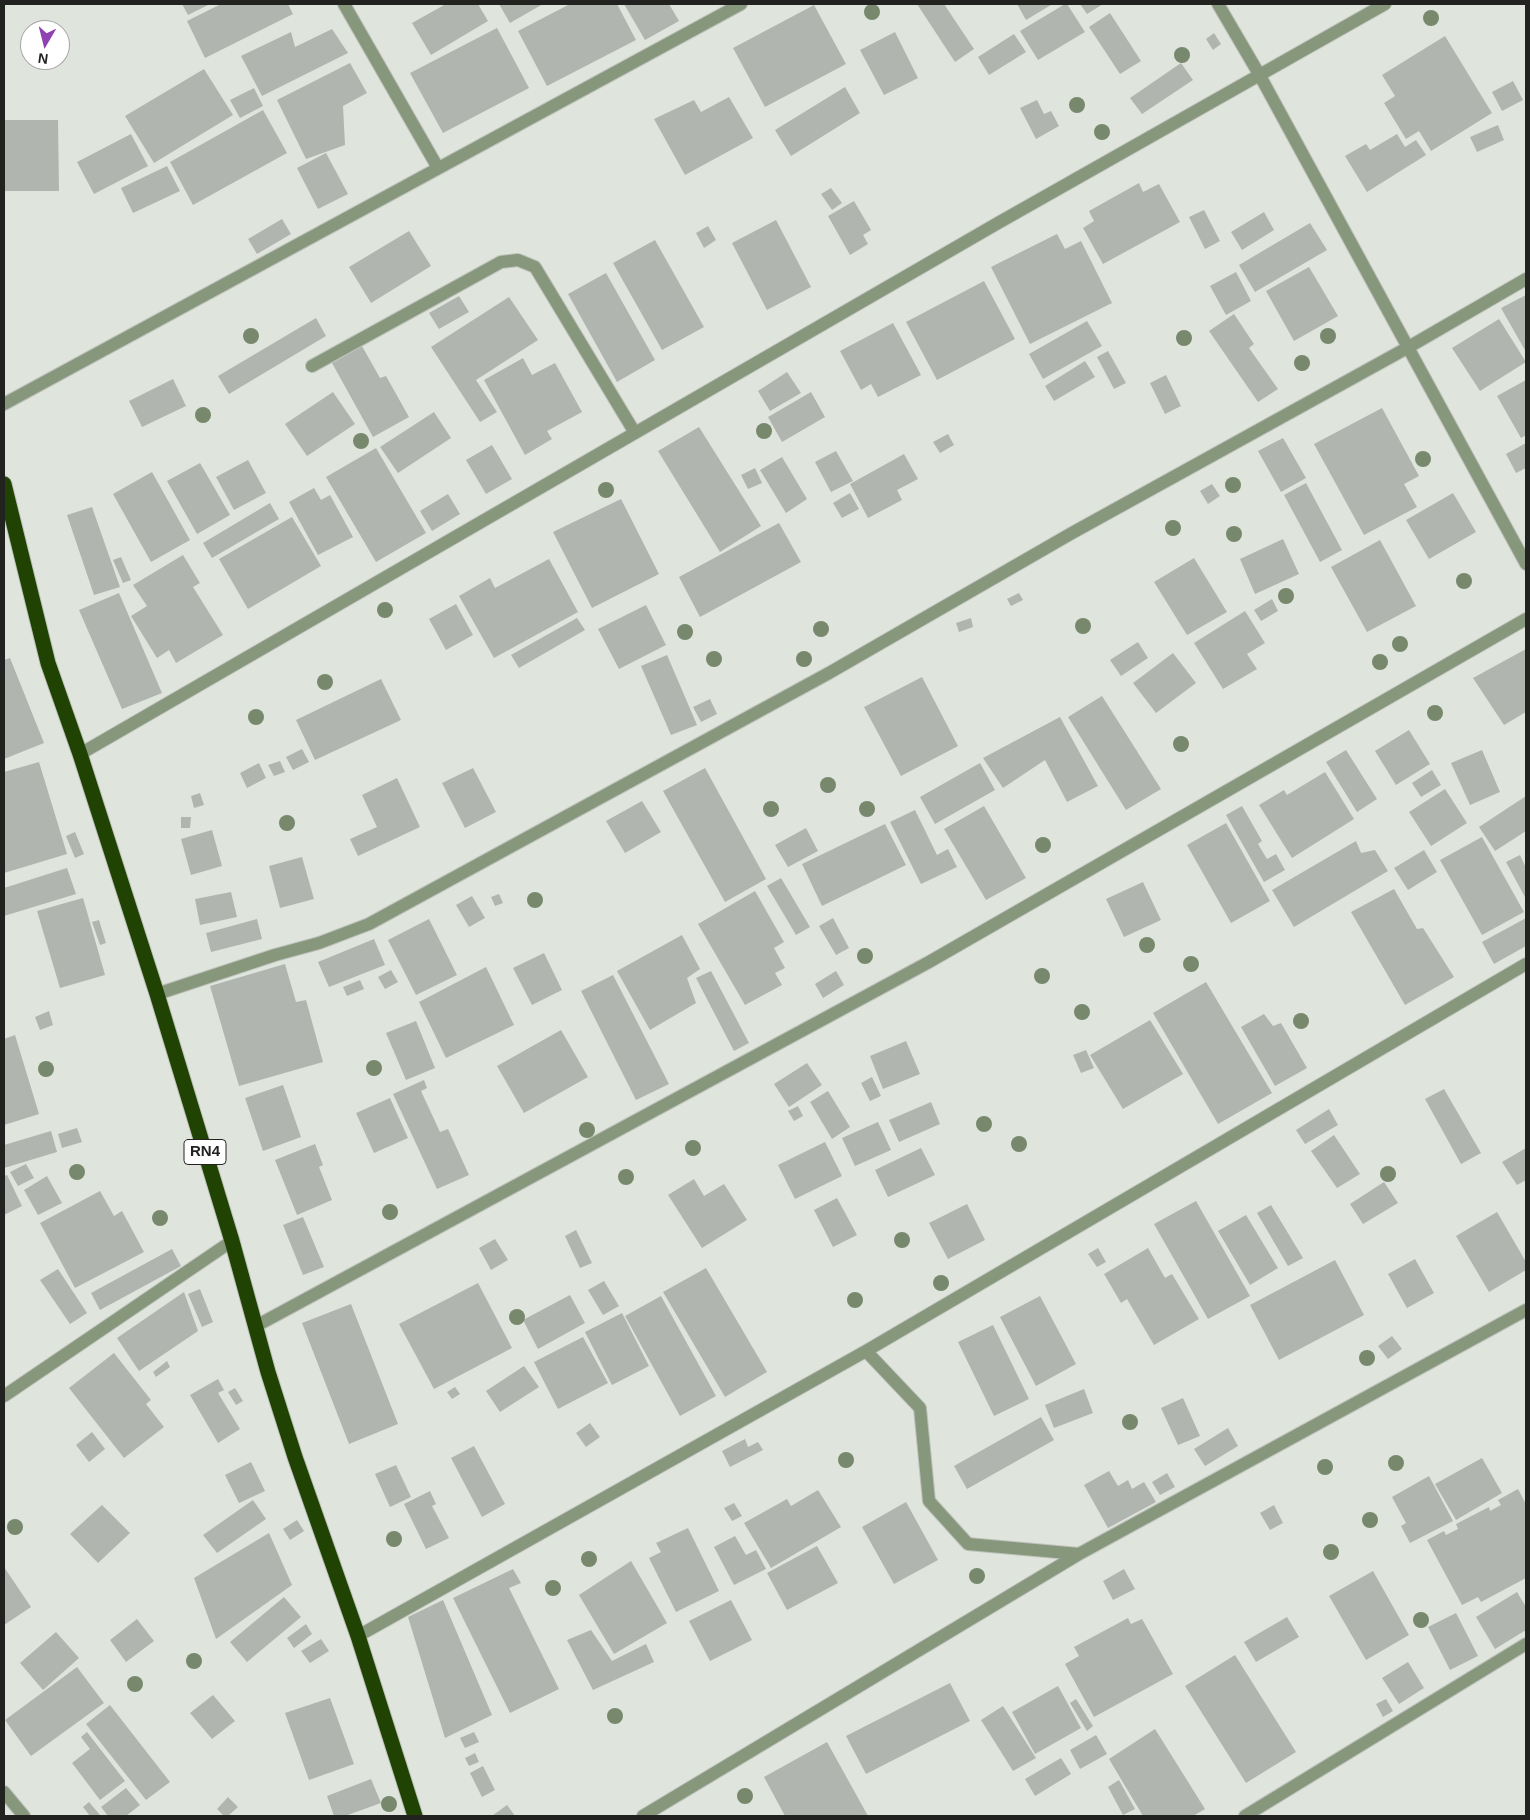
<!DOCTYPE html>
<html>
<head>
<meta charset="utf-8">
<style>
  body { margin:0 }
  #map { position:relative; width:1530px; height:1820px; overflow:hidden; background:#dfe4dd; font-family:Helvetica,sans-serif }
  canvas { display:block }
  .frame { position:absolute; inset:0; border:5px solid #222321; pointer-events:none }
  .north { position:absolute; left:20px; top:20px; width:50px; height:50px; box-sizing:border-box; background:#fff; border:1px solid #a7a7a6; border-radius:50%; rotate:188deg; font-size:14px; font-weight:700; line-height:20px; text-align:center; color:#222321 }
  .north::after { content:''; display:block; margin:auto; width:18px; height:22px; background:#9142b2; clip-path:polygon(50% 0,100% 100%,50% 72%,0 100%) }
</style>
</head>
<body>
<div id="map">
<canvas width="1530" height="1820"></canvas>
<div class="frame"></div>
<div class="north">N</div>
</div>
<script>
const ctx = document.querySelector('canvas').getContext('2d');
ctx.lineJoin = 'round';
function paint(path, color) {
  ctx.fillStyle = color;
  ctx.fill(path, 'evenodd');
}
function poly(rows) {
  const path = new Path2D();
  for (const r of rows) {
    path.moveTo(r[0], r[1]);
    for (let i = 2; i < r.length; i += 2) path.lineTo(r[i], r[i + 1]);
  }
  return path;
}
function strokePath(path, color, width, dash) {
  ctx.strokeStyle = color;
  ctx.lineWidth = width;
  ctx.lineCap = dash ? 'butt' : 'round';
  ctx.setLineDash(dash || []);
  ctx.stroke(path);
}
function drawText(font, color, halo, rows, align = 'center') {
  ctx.font = font + ' Helvetica,sans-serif';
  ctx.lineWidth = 4.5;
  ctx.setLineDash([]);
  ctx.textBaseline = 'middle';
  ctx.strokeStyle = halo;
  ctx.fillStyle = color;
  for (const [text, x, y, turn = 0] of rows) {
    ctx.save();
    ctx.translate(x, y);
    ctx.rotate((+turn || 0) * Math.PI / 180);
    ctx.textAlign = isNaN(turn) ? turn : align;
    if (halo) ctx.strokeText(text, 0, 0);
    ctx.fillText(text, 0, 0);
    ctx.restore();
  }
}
const building = poly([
  [182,4,210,4,188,15],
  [221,4,288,4,293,14,205,58,187,21],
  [446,4,478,4,488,21,431,55,412,23],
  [499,4,543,4,510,23],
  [570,4,617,4,636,40,547,86,518,31],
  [624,4,669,4,679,21,645,40],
  [917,4,944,4,974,49,955,62],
  [1017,4,1051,4,1051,5,1026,20],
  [1065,4,1067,4,1085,32,1038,60,1020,31],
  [1080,4,1103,4,1087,14],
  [814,5,846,64,765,107,733,48],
  [1110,13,1141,61,1120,74,1089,27],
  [497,28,529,88,443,133,410,73],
  [332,29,348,53,262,96,241,56,291,32,295,47],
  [895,32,918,78,884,95,860,50],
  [1214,33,1221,44,1213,50,1206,39],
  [1014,34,1026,52,989,75,978,57],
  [1445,36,1492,113,1431,151,1419,131,1406,139,1384,103,1395,96,1382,75],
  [350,63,367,93,343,106,345,145,306,159,277,100],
  [1181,63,1193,80,1142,114,1130,98],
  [204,69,233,115,154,163,125,116],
  [1513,81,1523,100,1502,111,1492,92],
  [845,87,860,113,791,156,775,130],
  [254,88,263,106,240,118,230,100],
  [729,97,753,138,685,175,654,119,694,100,701,112],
  [1037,100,1044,114,1051,111,1059,126,1036,139,1020,108],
  [263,110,287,153,193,205,170,162],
  [5,120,58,120,59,191,5,191],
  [1498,125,1504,140,1477,152,1470,137],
  [131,134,148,166,94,194,77,162],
  [1397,134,1405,147,1416,140,1426,155,1367,192,1345,156,1366,144,1370,150],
  [326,153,348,194,318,209,297,168],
  [167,166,180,191,133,213,121,188],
  [1139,183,1143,192,1159,184,1180,222,1103,264,1083,228,1094,221,1089,211],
  [831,188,842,203,832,210,821,194],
  [854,201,871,230,863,235,868,244,850,255,828,216],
  [1204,210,1220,241,1205,249,1189,217],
  [1264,212,1274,230,1242,250,1231,232],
  [282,219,291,234,257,254,248,239],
  [776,220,811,287,767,310,732,243],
  [1310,223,1327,250,1255,292,1239,265],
  [708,226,716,240,704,248,696,233],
  [409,231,431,266,371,303,349,267],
  [1057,234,1065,249,1081,241,1112,303,1030,344,991,267],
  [655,240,704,327,662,350,613,263],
  [1309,267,1338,316,1294,341,1266,291],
  [1236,272,1251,301,1226,315,1210,286],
  [606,273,655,360,617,382,568,294],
  [984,281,1015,339,937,380,906,322],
  [1526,295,1526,352,1501,308],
  [459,296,469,312,439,329,429,313],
  [509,297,538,340,476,380,497,412,480,422,431,347],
  [1234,314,1254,344,1249,348,1278,389,1258,402,1209,331],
  [316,318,326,336,229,394,218,376],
  [1499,319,1526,362,1480,391,1452,348],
  [1087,321,1102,346,1043,379,1029,354],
  [893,323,921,375,878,397,871,384,861,390,840,351],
  [362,346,380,378,386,376,409,417,373,437,332,363],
  [1108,351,1126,383,1114,389,1097,357],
  [523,358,532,375,555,363,582,412,547,431,552,439,525,455,484,380],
  [1085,361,1095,377,1054,401,1045,386],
  [787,372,801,393,770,411,758,391],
  [1166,375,1181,406,1165,414,1150,383],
  [173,379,186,406,142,427,129,401],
  [1526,380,1526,435,1521,438,1497,396],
  [333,392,355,424,307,456,285,424],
  [811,392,825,417,782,442,768,417],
  [1382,408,1419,476,1404,484,1417,507,1364,535,1314,444],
  [434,412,451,438,398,473,380,447],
  [699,427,761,526,720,552,658,451],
  [948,434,954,445,940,453,933,442],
  [1283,438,1306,478,1281,492,1258,451],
  [1526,443,1526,468,1516,473,1506,454],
  [492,445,512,479,486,494,466,460],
  [376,448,426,533,376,562,326,477],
  [836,451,853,481,831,492,815,462],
  [904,454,918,479,897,490,902,500,868,518,850,484],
  [782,457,807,499,786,513,760,470],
  [248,460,266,493,234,510,216,477],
  [200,463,230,515,197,534,167,481],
  [755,468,762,483,748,489,741,475],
  [152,472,190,540,151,562,113,494],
  [1306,483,1342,550,1320,562,1284,495],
  [1212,484,1220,496,1208,504,1200,491],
  [314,488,321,500,330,495,353,537,318,555,289,502],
  [850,493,859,509,842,518,833,503],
  [1453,493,1476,532,1429,559,1406,520],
  [448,494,460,514,432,531,420,511],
  [621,499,659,574,592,608,553,532],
  [270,503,279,519,212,558,203,543],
  [92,507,120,587,94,595,67,515],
  [292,517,321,566,248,609,219,559],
  [779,523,801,562,700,617,679,577],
  [1283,539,1299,574,1255,594,1240,559],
  [1380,540,1416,606,1367,632,1331,567],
  [183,555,200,583,193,587,223,635,176,663,169,650,157,658,131,616,147,606,133,585],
  [121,557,131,580,123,583,113,560],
  [1194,558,1227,612,1187,635,1154,582],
  [549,559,578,612,494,658,459,596,490,578,495,588],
  [119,593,162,693,122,709,79,610],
  [1019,593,1023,600,1011,606,1007,599],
  [1272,599,1278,611,1261,621,1254,610],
  [456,604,473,635,446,650,429,619],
  [646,605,666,645,619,669,598,629],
  [1245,611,1265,643,1247,654,1257,669,1223,689,1194,643],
  [577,618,585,630,519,668,511,655],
  [971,618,973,627,959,632,956,623],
  [1138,642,1148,658,1121,676,1110,660],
  [1526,649,1526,712,1504,725,1473,678],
  [1173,653,1196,683,1156,713,1133,683],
  [667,655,697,725,671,735,641,666],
  [10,658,44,743,4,759,4,660],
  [922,677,958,746,901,776,864,707],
  [381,679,401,720,315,760,296,720],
  [1102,696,1161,789,1126,810,1068,717],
  [710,699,717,714,701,722,693,707],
  [1060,717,1098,786,1067,802,1045,760,1003,788,983,758],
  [1409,730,1430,764,1396,785,1375,751],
  [302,749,309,762,293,770,286,757],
  [1346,750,1377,799,1357,812,1326,762],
  [1482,750,1500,792,1470,805,1451,763],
  [280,761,285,772,274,776,268,765],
  [39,762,67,854,4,873,4,772],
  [259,763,266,778,247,788,240,773],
  [980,763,995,790,935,824,920,797],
  [473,768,496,812,465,828,442,783],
  [705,768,766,879,725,902,663,791],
  [1432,770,1441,785,1421,797,1412,783],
  [1325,772,1354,819,1292,858,1259,805,1284,790,1287,795],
  [397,778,420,827,358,856,350,839,377,827,362,795],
  [1445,789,1467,823,1431,846,1409,812],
  [200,793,204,805,194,808,191,796],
  [1526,796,1526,831,1495,851,1479,827],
  [642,801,661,832,625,853,606,821],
  [984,806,1026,878,986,900,944,829],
  [1242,806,1262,841,1258,844,1267,859,1276,854,1285,870,1264,882,1226,815],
  [915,810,937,855,948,849,957,867,921,884,890,822],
  [181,817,191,817,190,828,181,828],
  [1226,823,1270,901,1231,923,1187,845],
  [885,824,906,865,822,906,802,864],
  [806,828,818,851,788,867,775,845],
  [212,830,222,866,191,875,181,839],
  [75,832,84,854,75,858,66,836],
  [1482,837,1524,912,1482,935,1440,860],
  [1356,841,1361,853,1375,850,1388,871,1294,927,1272,890],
  [1424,850,1437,872,1408,890,1394,868],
  [1520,855,1526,868,1526,899,1506,862],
  [302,857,314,899,280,908,269,866],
  [67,868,76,894,4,916,4,888],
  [781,878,810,927,796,935,767,886],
  [1143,882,1161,920,1124,937,1106,899],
  [1394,889,1417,929,1423,928,1454,977,1405,1005,1351,912],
  [755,891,784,942,774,948,785,968,775,973,782,985,745,1005,698,924],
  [231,892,237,917,200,925,195,899],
  [499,894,503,903,495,906,491,897],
  [472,896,485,918,469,927,456,905],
  [83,898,105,975,60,988,37,911],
  [833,918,849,948,836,955,819,926],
  [1526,918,1526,946,1494,964,1482,942],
  [257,919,262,939,211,952,206,933],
  [429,919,457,975,416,995,388,940],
  [99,920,106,943,100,945,92,922],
  [682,935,700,969,687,978,696,1003,650,1030,617,971],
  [374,939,385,965,329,987,318,962],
  [544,953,562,990,532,1005,513,968],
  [285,964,296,1002,306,1000,323,1062,239,1086,210,986],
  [486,967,514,1025,446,1058,419,1002],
  [391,970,398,982,385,989,378,977],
  [711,971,749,1043,734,1051,696,978],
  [836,971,844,985,823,998,815,984],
  [613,975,669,1084,636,1100,581,991],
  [360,980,364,989,347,996,343,987],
  [1206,982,1272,1093,1218,1124,1153,1013],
  [49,1011,53,1025,40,1030,35,1017],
  [1264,1014,1273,1026,1281,1023,1307,1068,1275,1086,1241,1027],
  [1150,1020,1183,1074,1123,1109,1090,1055],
  [416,1021,435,1068,406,1080,386,1033],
  [561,1030,588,1077,524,1113,497,1066],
  [15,1035,39,1114,4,1125,4,1039],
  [906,1041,920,1074,883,1089,870,1056],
  [1086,1050,1094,1068,1081,1073,1073,1055],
  [807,1063,822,1085,789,1107,774,1084],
  [872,1077,881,1096,870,1101,861,1083],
  [424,1080,427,1088,421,1091,440,1132,448,1129,469,1175,437,1189,393,1094],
  [283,1085,301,1137,263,1151,245,1098],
  [1444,1089,1481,1153,1461,1164,1425,1099],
  [828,1091,850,1127,832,1139,810,1102],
  [390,1098,408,1138,374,1153,356,1113],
  [931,1102,940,1124,899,1142,889,1120],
  [798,1106,803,1116,794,1121,788,1111],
  [1329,1109,1338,1125,1305,1144,1296,1130],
  [878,1122,891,1150,855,1166,842,1138],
  [77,1128,82,1142,62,1148,58,1134],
  [51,1131,57,1152,4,1168,4,1145],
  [1334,1135,1360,1174,1337,1188,1311,1151],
  [825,1142,842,1176,795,1199,778,1165],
  [315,1144,323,1165,319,1167,332,1200,297,1215,275,1160],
  [921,1148,935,1175,888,1197,875,1170],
  [1526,1148,1526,1180,1517,1185,1502,1162],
  [26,1164,34,1178,18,1186,10,1172],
  [7,1175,22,1206,4,1215,4,1176],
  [47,1176,62,1203,38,1215,24,1190],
  [694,1179,704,1196,724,1184,747,1220,702,1248,668,1195],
  [1384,1182,1398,1203,1363,1224,1350,1204],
  [100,1191,114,1216,122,1211,144,1252,75,1288,40,1223],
  [837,1198,857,1235,833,1247,814,1210],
  [1196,1201,1250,1296,1208,1319,1154,1224],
  [967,1204,985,1240,948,1259,929,1223],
  [1271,1205,1303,1258,1288,1266,1257,1213],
  [1497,1212,1526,1262,1526,1270,1489,1292,1456,1236],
  [1246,1215,1278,1268,1250,1285,1218,1231],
  [303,1217,324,1267,303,1275,283,1225],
  [576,1230,592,1263,580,1268,565,1236],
  [495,1239,508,1260,491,1270,479,1248],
  [1098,1248,1106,1262,1097,1267,1088,1254],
  [1148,1248,1165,1278,1172,1274,1199,1319,1154,1345,1127,1299,1121,1303,1104,1274],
  [172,1249,181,1266,100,1310,91,1293],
  [1415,1259,1434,1293,1407,1308,1388,1274],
  [1335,1260,1364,1315,1279,1360,1250,1305],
  [706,1268,767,1372,725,1397,663,1292],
  [58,1269,87,1313,70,1324,40,1280],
  [604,1281,619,1306,603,1315,588,1290],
  [478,1283,512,1348,434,1389,399,1324],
  [200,1289,213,1322,202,1327,188,1294],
  [184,1292,198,1331,139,1371,117,1338],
  [570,1295,585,1323,538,1349,523,1320],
  [661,1296,716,1396,680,1416,625,1316],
  [1040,1296,1076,1364,1036,1386,1000,1317],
  [351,1304,398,1424,349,1444,302,1323],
  [622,1313,649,1366,612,1385,585,1332],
  [993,1325,1029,1399,994,1416,958,1342],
  [1392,1336,1402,1349,1388,1359,1378,1346],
  [583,1337,608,1383,558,1409,534,1362],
  [114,1353,151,1400,146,1404,164,1427,124,1458,69,1388],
  [167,1361,170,1367,156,1377,153,1372],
  [524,1366,539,1387,500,1412,486,1391],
  [218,1379,224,1390,218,1393,240,1429,218,1443,190,1395],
  [455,1387,460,1394,452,1399,447,1392],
  [235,1388,243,1401,236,1405,228,1392],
  [1084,1389,1093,1413,1054,1428,1045,1405],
  [1183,1398,1200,1436,1178,1445,1161,1408],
  [1041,1417,1054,1440,967,1489,954,1466],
  [590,1423,600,1437,586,1447,576,1433],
  [1228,1428,1238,1446,1205,1466,1194,1449],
  [92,1432,105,1449,89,1462,76,1445],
  [745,1439,748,1447,758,1442,763,1450,730,1467,722,1451],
  [474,1446,505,1504,482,1517,451,1458],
  [1482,1458,1502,1493,1456,1520,1435,1484],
  [251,1462,265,1491,239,1503,225,1475],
  [396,1465,411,1497,390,1507,375,1474],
  [1109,1471,1118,1486,1128,1480,1132,1489,1144,1482,1156,1502,1108,1528,1084,1485],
  [1167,1473,1175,1487,1160,1495,1152,1482],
  [1429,1476,1453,1521,1410,1543,1401,1526,1406,1523,1392,1497],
  [1518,1489,1526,1504,1526,1578,1481,1602,1478,1597,1462,1605,1427,1540,1444,1531,1446,1535,1458,1529,1456,1524,1489,1507,1490,1511,1501,1505,1498,1500],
  [818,1490,841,1527,771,1568,744,1523,787,1499,791,1506],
  [430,1491,436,1504,432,1506,449,1538,426,1549,404,1504],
  [253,1500,266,1519,217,1553,203,1535],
  [906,1502,938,1560,894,1584,862,1527],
  [734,1503,742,1516,732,1521,724,1508],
  [102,1505,130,1533,98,1563,70,1534],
  [1274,1505,1283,1523,1270,1530,1260,1513],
  [297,1520,304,1531,290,1540,283,1529],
  [688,1528,719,1591,676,1612,649,1558,661,1552,656,1543],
  [269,1533,292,1585,216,1639,194,1578],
  [735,1536,746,1555,756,1550,766,1569,734,1585,714,1547],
  [817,1546,838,1583,787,1610,767,1573],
  [631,1561,667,1623,614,1654,579,1595],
  [4,1567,31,1607,4,1625],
  [513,1569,521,1583,509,1588,559,1689,510,1713,453,1598],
  [1124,1569,1135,1589,1113,1600,1103,1581],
  [1373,1571,1409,1635,1366,1660,1329,1596],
  [1517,1592,1526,1607,1526,1630,1495,1649,1476,1617],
  [284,1597,301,1617,247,1662,230,1642],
  [443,1600,492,1715,445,1738,408,1617],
  [731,1600,752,1640,710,1661,689,1621],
  [1456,1613,1478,1656,1450,1670,1428,1627],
  [1287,1617,1299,1637,1256,1662,1244,1642],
  [1128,1618,1131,1624,1142,1619,1173,1674,1094,1717,1065,1664,1079,1656,1074,1647],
  [137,1619,154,1641,126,1662,110,1640],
  [306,1624,312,1634,294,1648,287,1638],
  [591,1630,612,1661,646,1644,654,1662,593,1690,567,1640],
  [56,1632,79,1658,43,1690,20,1663],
  [321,1639,329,1651,310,1663,301,1651],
  [1235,1655,1296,1752,1246,1783,1185,1686],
  [1408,1662,1424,1688,1399,1704,1382,1678],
  [77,1667,104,1703,31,1756,5,1720],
  [950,1683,970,1721,866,1774,846,1736],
  [1058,1686,1081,1728,1035,1754,1012,1712],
  [213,1695,235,1721,212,1739,190,1713],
  [330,1698,354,1764,309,1780,285,1713],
  [1076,1699,1093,1726,1087,1731,1070,1703],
  [1386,1699,1393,1711,1383,1717,1376,1704],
  [110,1705,170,1782,146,1800,86,1724],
  [1003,1706,1036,1758,1013,1771,981,1720],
  [1155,1729,1205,1809,1193,1816,1143,1816,1109,1759],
  [87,1732,125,1781,100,1800,72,1763,90,1749,81,1737],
  [474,1732,479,1742,465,1748,460,1738],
  [1096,1735,1107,1754,1080,1769,1070,1750],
  [827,1742,868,1816,785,1816,764,1777],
  [475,1753,479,1762,469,1766,465,1758],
  [1061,1758,1071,1774,1035,1796,1025,1779],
  [483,1766,495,1790,482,1797,470,1773],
  [371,1779,381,1803,345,1816,334,1816,327,1796],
  [1119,1780,1135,1809,1123,1815,1108,1787],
  [126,1788,140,1805,126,1816,108,1816,101,1807],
  [228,1797,238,1807,228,1816,224,1816,217,1809],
  [89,1802,100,1815,98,1816,90,1816,83,1807],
  [507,1805,515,1816,492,1816]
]);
const minor = poly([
  [344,4,438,168],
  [1218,4,1259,74,1526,564],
  [312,366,501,262,518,260,535,267,635,433],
  [4,404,741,4],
  [80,754,998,223,1385,4],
  [157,994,275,955,319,943,369,924,829,673,1072,533,1407,348,1526,279],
  [256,1326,929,962,1526,619],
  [866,1351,920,1408,929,1501,968,1544,1079,1554],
  [4,1396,232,1241],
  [358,1636,866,1351,1526,964],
  [4,1792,24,1816],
  [643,1816,1079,1554,1526,1310],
  [1245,1816,1526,1644]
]);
const highway = poly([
  [4,484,48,663,80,754,157,994,232,1241,268,1372,295,1457,358,1636,415,1816]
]);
const trees = [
  [872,12],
  [1431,18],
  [1182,55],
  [1077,105],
  [1102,132],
  [251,336],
  [1328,336],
  [1184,338],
  [1302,363],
  [203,415],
  [764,431],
  [361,441],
  [1423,459],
  [1233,485],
  [606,490],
  [1173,528],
  [1234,534],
  [1464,581],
  [1286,596],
  [385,610],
  [1083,626],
  [821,629],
  [685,632],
  [1400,644],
  [714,659],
  [804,659],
  [1380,662],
  [325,682],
  [1435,713],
  [256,717],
  [1181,744],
  [828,785],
  [771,809],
  [867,809],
  [287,823],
  [1043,845],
  [535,900],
  [1147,945],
  [865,956],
  [1191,964],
  [1042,976],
  [1082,1012],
  [1301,1021],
  [374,1068],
  [46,1069],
  [984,1124],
  [587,1130],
  [1019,1144],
  [693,1148],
  [77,1172],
  [1388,1174],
  [626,1177],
  [390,1212],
  [160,1218],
  [902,1240],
  [941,1283],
  [855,1300],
  [517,1317],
  [1367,1358],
  [1130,1422],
  [846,1460],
  [1396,1463],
  [1325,1467],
  [1370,1520],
  [15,1527],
  [394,1539],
  [1331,1552],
  [589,1559],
  [977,1576],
  [553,1588],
  [1421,1620],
  [194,1661],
  [135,1684],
  [615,1716],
  [745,1796],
  [389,1804]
];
const shields = [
  [205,1152,42]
];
const shieldNames = [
  ["RN4",205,1152]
];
paint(building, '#b1b5af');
strokePath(minor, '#bdc1bb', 14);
strokePath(highway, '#bdc1bb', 17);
strokePath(minor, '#86977c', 12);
strokePath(highway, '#204202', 15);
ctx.fillStyle = '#77886c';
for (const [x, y] of trees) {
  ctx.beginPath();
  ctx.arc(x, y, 8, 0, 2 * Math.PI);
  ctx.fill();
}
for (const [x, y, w] of shields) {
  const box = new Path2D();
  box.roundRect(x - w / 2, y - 12.5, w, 25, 4);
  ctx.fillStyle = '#fff';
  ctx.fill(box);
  strokePath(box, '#222321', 1);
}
drawText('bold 15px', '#222321', null, shieldNames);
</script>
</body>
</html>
